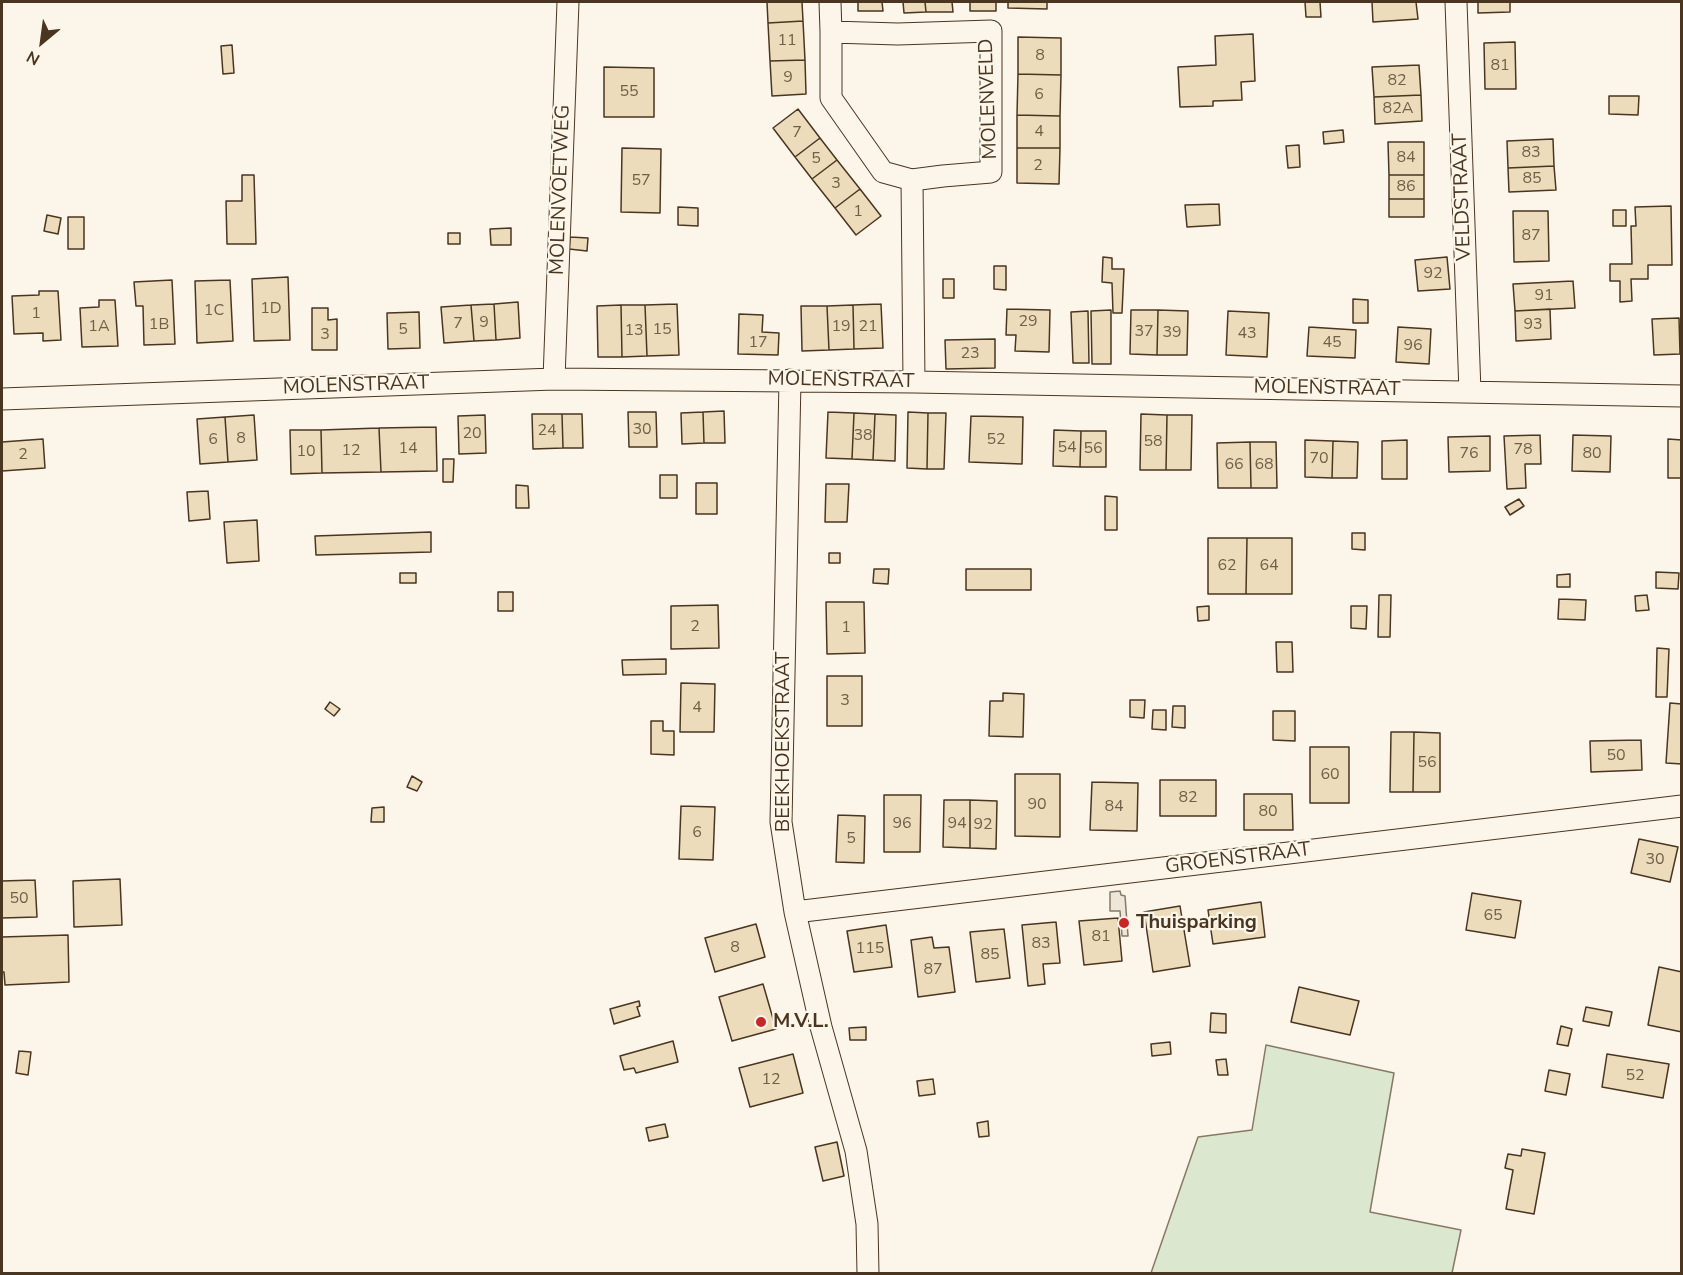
<!DOCTYPE html>
<html>
<head>
<meta charset="utf-8">
<style>
  body { margin:0 }
  #map { position:relative; width:1683px; height:1275px; overflow:hidden; background:#fbf6e9; font-family:"Nunito Sans",sans-serif }
  canvas { display:block }
  .frame { position:absolute; inset:0; border:3px solid #4a3520; pointer-events:none }
  .north { position:absolute; left:12px; top:12px; width:60px; height:60px; -webkit-text-stroke:4px #fbf6e9; paint-order:stroke; rotate:209deg; font-size:16px; font-weight:700; line-height:24px; text-align:center; color:#4a3520 }
  .north::after { content:''; display:block; margin:auto; width:21px; height:27px; background:#4a3520; clip-path:polygon(50% 0,100% 100%,50% 72%,0 100%) }
</style>
</head>
<body>
<div id="map">
<canvas width="1683" height="1275"></canvas>
<div class="frame"></div>
<div class="north">N</div>
</div>
<script>
const ctx = document.querySelector('canvas').getContext('2d');
ctx.lineJoin = 'round';
function paint(path, color) {
  ctx.fillStyle = color;
  ctx.fill(path, 'evenodd');
}
function poly(rows) {
  const path = new Path2D();
  for (const r of rows) {
    path.moveTo(r[0], r[1]);
    for (let i = 2; i < r.length; i += 2) path.lineTo(r[i], r[i + 1]);
  }
  return path;
}
function strokePath(path, color, width, dash) {
  ctx.strokeStyle = color;
  ctx.lineWidth = width;
  ctx.lineCap = dash ? 'butt' : 'round';
  ctx.setLineDash(dash || []);
  ctx.stroke(path);
}
function drawText(font, color, halo, rows, align = 'center') {
  ctx.font = font + ' "Nunito Sans",sans-serif';
  ctx.lineWidth = 4.5;
  ctx.setLineDash([]);
  ctx.textBaseline = 'middle';
  ctx.strokeStyle = halo;
  ctx.fillStyle = color;
  for (const [text, x, y, turn = 0] of rows) {
    ctx.save();
    ctx.translate(x, y);
    ctx.rotate((+turn || 0) * Math.PI / 180);
    ctx.textAlign = isNaN(turn) ? turn : align;
    if (halo) ctx.strokeText(text, 0, 0);
    ctx.fillText(text, 0, 0);
    ctx.restore();
  }
}
const green = poly([
  [1266,1045,1394,1073,1370,1212,1461,1230,1452,1273,1151,1273,1198,1137,1252,1130,1266,1045]
]);
const parking = poly([
  [1120,891,1121,895,1125,896,1128,936,1122,936,1120,911,1110,911,1110,892,1120,891]
]);
const building = poly([
  [767,2,802,2,803,21,768,23,767,2],
  [858,2,882,2,883,11,858,11,858,2],
  [903,2,925,2,926,12,904,13,903,2],
  [925,2,952,2,953,12,926,12,925,2],
  [970,2,996,2,996,11,970,11,970,2],
  [1008,2,1047,2,1047,9,1008,8,1008,2],
  [1305,2,1320,2,1321,17,1306,17,1305,2],
  [1372,2,1416,2,1418,19,1373,22,1372,2],
  [1478,2,1510,2,1510,12,1478,13,1478,2],
  [803,21,805,60,770,61,768,23,803,21],
  [1253,34,1255,81,1241,82,1242,100,1213,101,1213,106,1180,107,1178,67,1216,65,1215,36,1253,34],
  [1018,37,1061,38,1061,75,1018,74,1018,37],
  [1515,42,1516,89,1485,89,1484,43,1515,42],
  [232,45,234,73,223,74,221,46,232,45],
  [805,60,806,94,772,96,770,61,805,60],
  [1419,65,1421,95,1374,97,1372,67,1419,65],
  [604,67,654,68,654,117,604,117,604,67],
  [1018,74,1061,75,1060,116,1017,115,1018,74],
  [1421,95,1422,121,1375,124,1374,97,1421,95],
  [1609,96,1639,96,1638,115,1609,114,1609,96],
  [798,109,820,138,795,157,773,128,798,109],
  [1017,115,1060,116,1060,148,1017,148,1017,115],
  [1343,130,1344,142,1324,144,1323,132,1343,130],
  [820,138,837,160,812,179,795,157,820,138],
  [1553,139,1554,166,1508,168,1507,141,1553,139],
  [1388,142,1424,142,1424,175,1389,175,1388,142],
  [1299,145,1300,167,1288,168,1286,146,1299,145],
  [622,148,661,149,660,213,621,212,622,148],
  [1017,148,1060,148,1059,184,1017,183,1017,148],
  [837,160,860,189,835,208,812,179,837,160],
  [1554,166,1556,190,1509,192,1508,168,1554,166],
  [242,175,254,175,256,244,227,244,226,201,242,201,242,175],
  [1389,175,1424,175,1424,199,1389,199,1389,175],
  [860,189,881,216,856,235,835,208,860,189],
  [1389,199,1424,199,1424,217,1389,217,1389,199],
  [1219,204,1220,225,1187,227,1185,205,1219,204],
  [1671,206,1672,265,1648,265,1648,279,1631,279,1632,301,1620,302,1620,281,1610,281,1610,264,1632,264,1631,226,1636,226,1635,207,1671,206],
  [678,207,698,208,698,226,678,225,678,207],
  [1613,210,1626,210,1626,226,1613,226,1613,210],
  [1513,211,1548,211,1549,261,1514,262,1513,211],
  [47,215,61,218,58,234,44,231,47,215],
  [68,217,84,217,84,249,68,249,68,217],
  [511,228,511,245,491,245,490,229,511,228],
  [448,233,460,233,460,244,448,244,448,233],
  [570,237,588,238,587,251,569,249,570,237],
  [1103,257,1112,258,1112,269,1124,269,1122,313,1113,313,1112,283,1102,282,1103,257],
  [1447,257,1450,289,1418,291,1415,260,1447,257],
  [994,266,1006,266,1006,290,994,289,994,266],
  [288,277,290,340,254,341,252,279,288,277],
  [943,279,954,279,954,298,943,298,943,279],
  [172,280,175,344,144,345,143,306,136,306,134,282,172,280],
  [230,280,233,341,197,343,195,281,230,280],
  [1573,281,1575,308,1515,311,1513,284,1573,281],
  [39,291,58,291,61,340,43,341,43,333,14,334,12,296,39,295,39,291],
  [1353,299,1368,300,1368,323,1353,323,1353,299],
  [99,300,115,300,118,346,82,347,80,308,99,307,99,300],
  [518,302,520,338,496,340,494,304,518,302],
  [494,304,496,340,474,341,471,305,494,304],
  [677,304,679,355,647,356,645,305,677,304],
  [881,304,883,348,854,349,853,305,881,304],
  [471,305,474,341,444,343,441,307,471,305],
  [621,305,622,357,598,357,597,306,621,305],
  [621,305,645,305,647,356,622,357,621,305],
  [853,305,854,349,829,350,827,306,853,305],
  [801,306,827,306,829,350,802,351,801,306],
  [312,308,328,308,328,320,337,319,337,350,312,350,312,308],
  [1007,309,1050,310,1049,352,1015,351,1016,335,1006,335,1007,309],
  [1550,309,1551,339,1516,341,1515,311,1550,309],
  [1111,310,1111,364,1092,364,1091,311,1111,310],
  [1131,310,1158,310,1157,355,1130,354,1131,310],
  [1158,310,1188,311,1187,355,1157,355,1158,310],
  [1088,311,1089,363,1073,363,1071,312,1088,311],
  [1228,311,1269,313,1267,357,1226,355,1228,311],
  [419,312,420,348,388,349,387,313,419,312],
  [739,314,763,315,762,332,779,333,778,355,738,354,739,314],
  [1679,318,1680,354,1654,355,1652,319,1679,318],
  [1309,327,1356,330,1355,358,1307,356,1309,327],
  [1398,327,1431,329,1429,364,1396,362,1398,327],
  [995,339,995,368,946,369,945,340,995,339],
  [724,411,725,443,704,443,703,412,724,411],
  [628,412,656,412,657,447,629,447,628,412],
  [703,412,704,443,682,444,681,413,703,412],
  [828,412,854,413,852,459,826,458,828,412],
  [908,412,928,413,927,469,907,468,908,412],
  [854,413,875,414,873,460,852,459,854,413],
  [928,413,946,413,944,469,927,469,928,413],
  [532,414,562,414,563,448,533,449,532,414],
  [562,414,582,414,583,448,563,448,562,414],
  [875,414,896,415,895,461,873,460,875,414],
  [1141,414,1167,415,1166,470,1140,470,1141,414],
  [254,415,257,460,228,462,225,417,254,415],
  [485,415,486,453,459,454,458,416,485,415],
  [1167,415,1192,415,1191,470,1166,470,1167,415],
  [971,416,1023,417,1022,464,969,462,971,416],
  [225,417,228,462,200,464,197,419,225,417],
  [436,427,437,471,381,472,379,428,436,427],
  [379,428,381,472,322,473,321,430,379,428],
  [290,430,321,430,322,473,291,474,290,430],
  [1054,430,1081,431,1080,467,1053,466,1054,430],
  [1081,431,1106,431,1106,467,1080,467,1081,431],
  [1540,435,1541,464,1525,464,1526,488,1507,489,1504,436,1540,435],
  [1573,435,1611,436,1610,472,1572,471,1573,435],
  [1490,436,1490,471,1449,472,1448,437,1490,436],
  [43,439,45,468,2,471,2,442,43,439],
  [1668,439,1682,440,1682,478,1668,478,1668,439],
  [1305,440,1333,441,1332,478,1305,477,1305,440],
  [1407,440,1407,479,1382,479,1382,441,1407,440],
  [1333,441,1358,442,1357,478,1332,478,1333,441],
  [1250,442,1251,488,1218,488,1217,443,1250,442],
  [1250,442,1276,442,1277,488,1251,488,1250,442],
  [443,459,454,459,453,482,443,482,443,459],
  [660,475,677,475,677,498,660,498,660,475],
  [696,483,717,483,717,514,696,514,696,483],
  [826,484,849,484,847,522,825,522,826,484],
  [516,485,528,486,529,508,516,508,516,485],
  [208,491,210,519,189,521,187,492,208,491],
  [1105,496,1117,497,1117,530,1105,530,1105,496],
  [1519,499,1524,506,1510,515,1505,507,1519,499],
  [257,520,259,561,227,563,224,522,257,520],
  [431,532,431,552,316,555,315,536,431,532],
  [1352,533,1365,533,1365,550,1352,549,1352,533],
  [1208,538,1247,538,1246,594,1208,594,1208,538],
  [1247,538,1292,538,1292,594,1246,594,1247,538],
  [829,553,840,553,840,563,829,563,829,553],
  [874,569,889,569,888,584,873,583,874,569],
  [966,569,1031,569,1031,590,966,590,966,569],
  [1656,572,1679,573,1678,589,1656,588,1656,572],
  [400,573,416,573,416,583,400,583,400,573],
  [1570,574,1570,587,1557,587,1557,575,1570,574],
  [498,592,513,592,513,611,498,611,498,592],
  [1379,595,1391,595,1390,637,1378,637,1379,595],
  [1647,595,1649,610,1636,611,1635,596,1647,595],
  [1559,599,1586,600,1585,620,1558,619,1559,599],
  [826,602,864,602,865,653,827,654,826,602],
  [718,605,719,648,671,649,671,606,718,605],
  [1209,606,1209,620,1198,621,1197,607,1209,606],
  [1351,606,1367,606,1366,629,1351,628,1351,606],
  [1276,642,1292,642,1293,672,1277,672,1276,642],
  [1657,648,1669,649,1667,697,1656,697,1657,648],
  [666,659,666,674,623,675,622,660,666,659],
  [827,676,862,676,862,726,827,726,827,676],
  [681,683,715,684,714,732,680,732,681,683],
  [1003,693,1024,694,1023,737,989,736,990,701,1003,701,1003,693],
  [1130,700,1145,700,1144,718,1130,717,1130,700],
  [330,702,340,709,334,716,325,709,330,702],
  [1670,703,1682,704,1682,764,1666,763,1670,703],
  [1173,706,1185,706,1185,728,1172,727,1173,706],
  [1153,710,1166,710,1166,730,1152,729,1153,710],
  [1273,711,1295,711,1295,741,1273,740,1273,711],
  [651,721,663,721,663,731,674,731,674,755,651,754,651,721],
  [1391,732,1414,732,1413,792,1390,792,1391,732],
  [1414,732,1440,733,1440,792,1413,792,1414,732],
  [1641,740,1642,770,1591,772,1590,741,1641,740],
  [1310,747,1349,747,1349,803,1310,803,1310,747],
  [1015,774,1060,774,1060,837,1015,836,1015,774],
  [412,776,422,782,417,791,407,787,412,776],
  [1160,780,1216,780,1216,816,1160,816,1160,780],
  [1092,782,1138,783,1137,831,1090,830,1092,782],
  [1244,794,1292,794,1293,830,1244,830,1244,794],
  [884,795,921,795,920,852,884,852,884,795],
  [944,800,970,800,970,848,943,847,944,800],
  [970,800,997,801,996,849,970,848,970,800],
  [681,806,715,807,713,860,679,859,681,806],
  [384,807,384,822,371,822,372,808,384,807],
  [838,815,865,816,864,863,836,862,838,815],
  [1639,839,1678,847,1670,882,1631,873,1639,839],
  [120,879,122,925,74,927,73,881,120,879],
  [35,880,37,917,2,918,2,881,35,880],
  [1472,893,1521,901,1515,938,1466,930,1472,893],
  [1261,902,1265,937,1213,944,1208,910,1261,902],
  [1180,906,1190,966,1153,972,1144,912,1180,906],
  [1118,918,1122,961,1084,965,1079,921,1118,918],
  [1056,922,1060,963,1043,964,1045,984,1028,986,1022,925,1056,922],
  [756,924,765,957,715,972,705,938,756,924],
  [886,925,892,967,854,972,847,931,886,925],
  [1004,929,1010,978,976,982,970,932,1004,929],
  [68,935,69,982,5,985,4,972,2,972,2,937,68,935],
  [932,937,934,948,949,947,955,992,918,997,911,940,932,937],
  [1659,967,1682,972,1682,1032,1648,1025,1659,967],
  [763,984,776,1029,732,1041,719,997,763,984],
  [1299,987,1359,1001,1350,1035,1291,1022,1299,987],
  [639,1001,640,1006,637,1007,640,1016,614,1024,610,1009,639,1001],
  [1586,1007,1612,1012,1609,1026,1583,1021,1586,1007],
  [1211,1013,1226,1014,1226,1033,1210,1032,1211,1013],
  [1561,1026,1572,1029,1568,1046,1557,1044,1561,1026],
  [866,1027,866,1040,850,1040,849,1028,866,1027],
  [673,1041,678,1062,636,1073,634,1068,624,1070,620,1056,673,1041],
  [1170,1042,1171,1054,1152,1056,1151,1044,1170,1042],
  [19,1051,31,1052,28,1075,16,1073,19,1051],
  [793,1054,803,1093,750,1107,739,1068,793,1054],
  [1607,1054,1669,1064,1663,1098,1602,1087,1607,1054],
  [1226,1059,1228,1075,1218,1075,1216,1060,1226,1059],
  [1549,1070,1570,1074,1566,1095,1545,1091,1549,1070],
  [933,1079,935,1094,919,1096,917,1081,933,1079],
  [988,1121,989,1136,979,1137,977,1123,988,1121],
  [665,1124,668,1137,649,1141,646,1128,665,1124],
  [837,1142,844,1176,823,1181,815,1147,837,1142],
  [1522,1149,1545,1153,1534,1214,1506,1209,1513,1170,1505,1168,1508,1154,1521,1156,1522,1149]
]);
const street = poly([
  [830,2,831,32,898,34,991,31,991,172,943,176,912,180,914,382],
  [1456,2,1470,392],
  [831,32,831,98,883,172,912,180],
  [554,379,568,2],
  [790,380,781,822,795,912,821,1027,856,1151,867,1224,868,1274],
  [2,399,554,379,914,382,1682,396],
  [795,912,1682,806]
]);
const markers = [
  [1124,923,6,"#c62828"],
  [761,1022,6,"#c62828"]
];
const numberNames = [
  ["11",787,41],
  ["8",1040,56],
  ["81",1500,66],
  ["9",788,78],
  ["82",1397,81],
  ["55",629,92],
  ["6",1039,95],
  ["82A",1398,109],
  ["4",1039,132],
  ["7",797,133],
  ["83",1531,153],
  ["84",1406,158],
  ["5",816,159],
  ["2",1038,166],
  ["85",1532,179],
  ["57",641,181],
  ["3",836,184],
  ["86",1406,187],
  ["1",858,212],
  ["87",1531,236],
  ["92",1433,274],
  ["91",1544,296],
  ["1D",271,309],
  ["1C",214,311],
  ["1",36,314],
  ["29",1028,322],
  ["9",484,323],
  ["7",458,324],
  ["1B",159,325],
  ["93",1533,325],
  ["1A",99,327],
  ["19",841,327],
  ["21",868,327],
  ["5",403,330],
  ["15",662,330],
  ["13",634,331],
  ["37",1144,332],
  ["39",1172,333],
  ["43",1247,334],
  ["3",325,335],
  ["17",758,343],
  ["45",1332,343],
  ["96",1413,346],
  ["23",970,354],
  ["30",642,430],
  ["24",547,431],
  ["20",472,434],
  ["38",863,436],
  ["8",241,439],
  ["6",213,440],
  ["52",996,440],
  ["58",1153,442],
  ["54",1067,448],
  ["14",408,449],
  ["56",1093,449],
  ["78",1523,450],
  ["12",351,451],
  ["10",306,452],
  ["76",1469,454],
  ["80",1592,454],
  ["2",23,455],
  ["70",1319,459],
  ["66",1234,465],
  ["68",1264,465],
  ["62",1227,566],
  ["64",1269,566],
  ["2",695,627],
  ["1",846,628],
  ["3",845,701],
  ["4",697,708],
  ["50",1616,756],
  ["56",1427,763],
  ["60",1330,775],
  ["82",1188,798],
  ["90",1037,805],
  ["84",1114,807],
  ["80",1268,812],
  ["96",902,824],
  ["94",957,824],
  ["92",983,825],
  ["6",697,833],
  ["5",851,839],
  ["30",1655,860],
  ["50",19,899],
  ["65",1493,916],
  ["81",1101,937],
  ["83",1041,944],
  ["8",735,948],
  ["115",870,949],
  ["85",990,955],
  ["87",933,970],
  ["52",1635,1076],
  ["12",771,1080]
];
const streetNames = [
  ["MOLENVELD",989,99,-92],
  ["MOLENVOETWEG",561,190,-88],
  ["VELDSTRAAT",1463,197,-92],
  ["MOLENSTRAAT",841,381,1],
  ["MOLENSTRAAT",356,386,-2],
  ["MOLENSTRAAT",1327,389,1],
  ["BEEKHOEKSTRAAT",784,742,-90],
  ["GROENSTRAAT",1238,859,-7]
];
const poiNames = [
  ["Thuisparking",1136,923],
  ["M.V.L.",773,1022]
];
paint(green, '#dce7d0');
strokePath(green, '#887966', 1.5);
paint(parking, '#ede7d9');
strokePath(parking, '#887966', 1.5);
paint(building, '#ecdcbc');
strokePath(building, '#4a3520', 1.5);
strokePath(street, '#4a3520', 23);
strokePath(street, '#fbf6e9', 21);
for (const [x, y, r, color] of markers) {
  const dot = new Path2D();
  dot.arc(x, y, r, 0, 2 * Math.PI);
  ctx.fillStyle = color;
  ctx.fill(dot);
  strokePath(dot, '#fbf6e9', 2);
}
drawText('16px', '#725f47', null, numberNames);
drawText('20px', '#4a3520', '#fbf6e9', streetNames);
drawText('bold 20px', '#4a3520', '#fbf6e9', poiNames, 'left');
</script>
</body>
</html>
